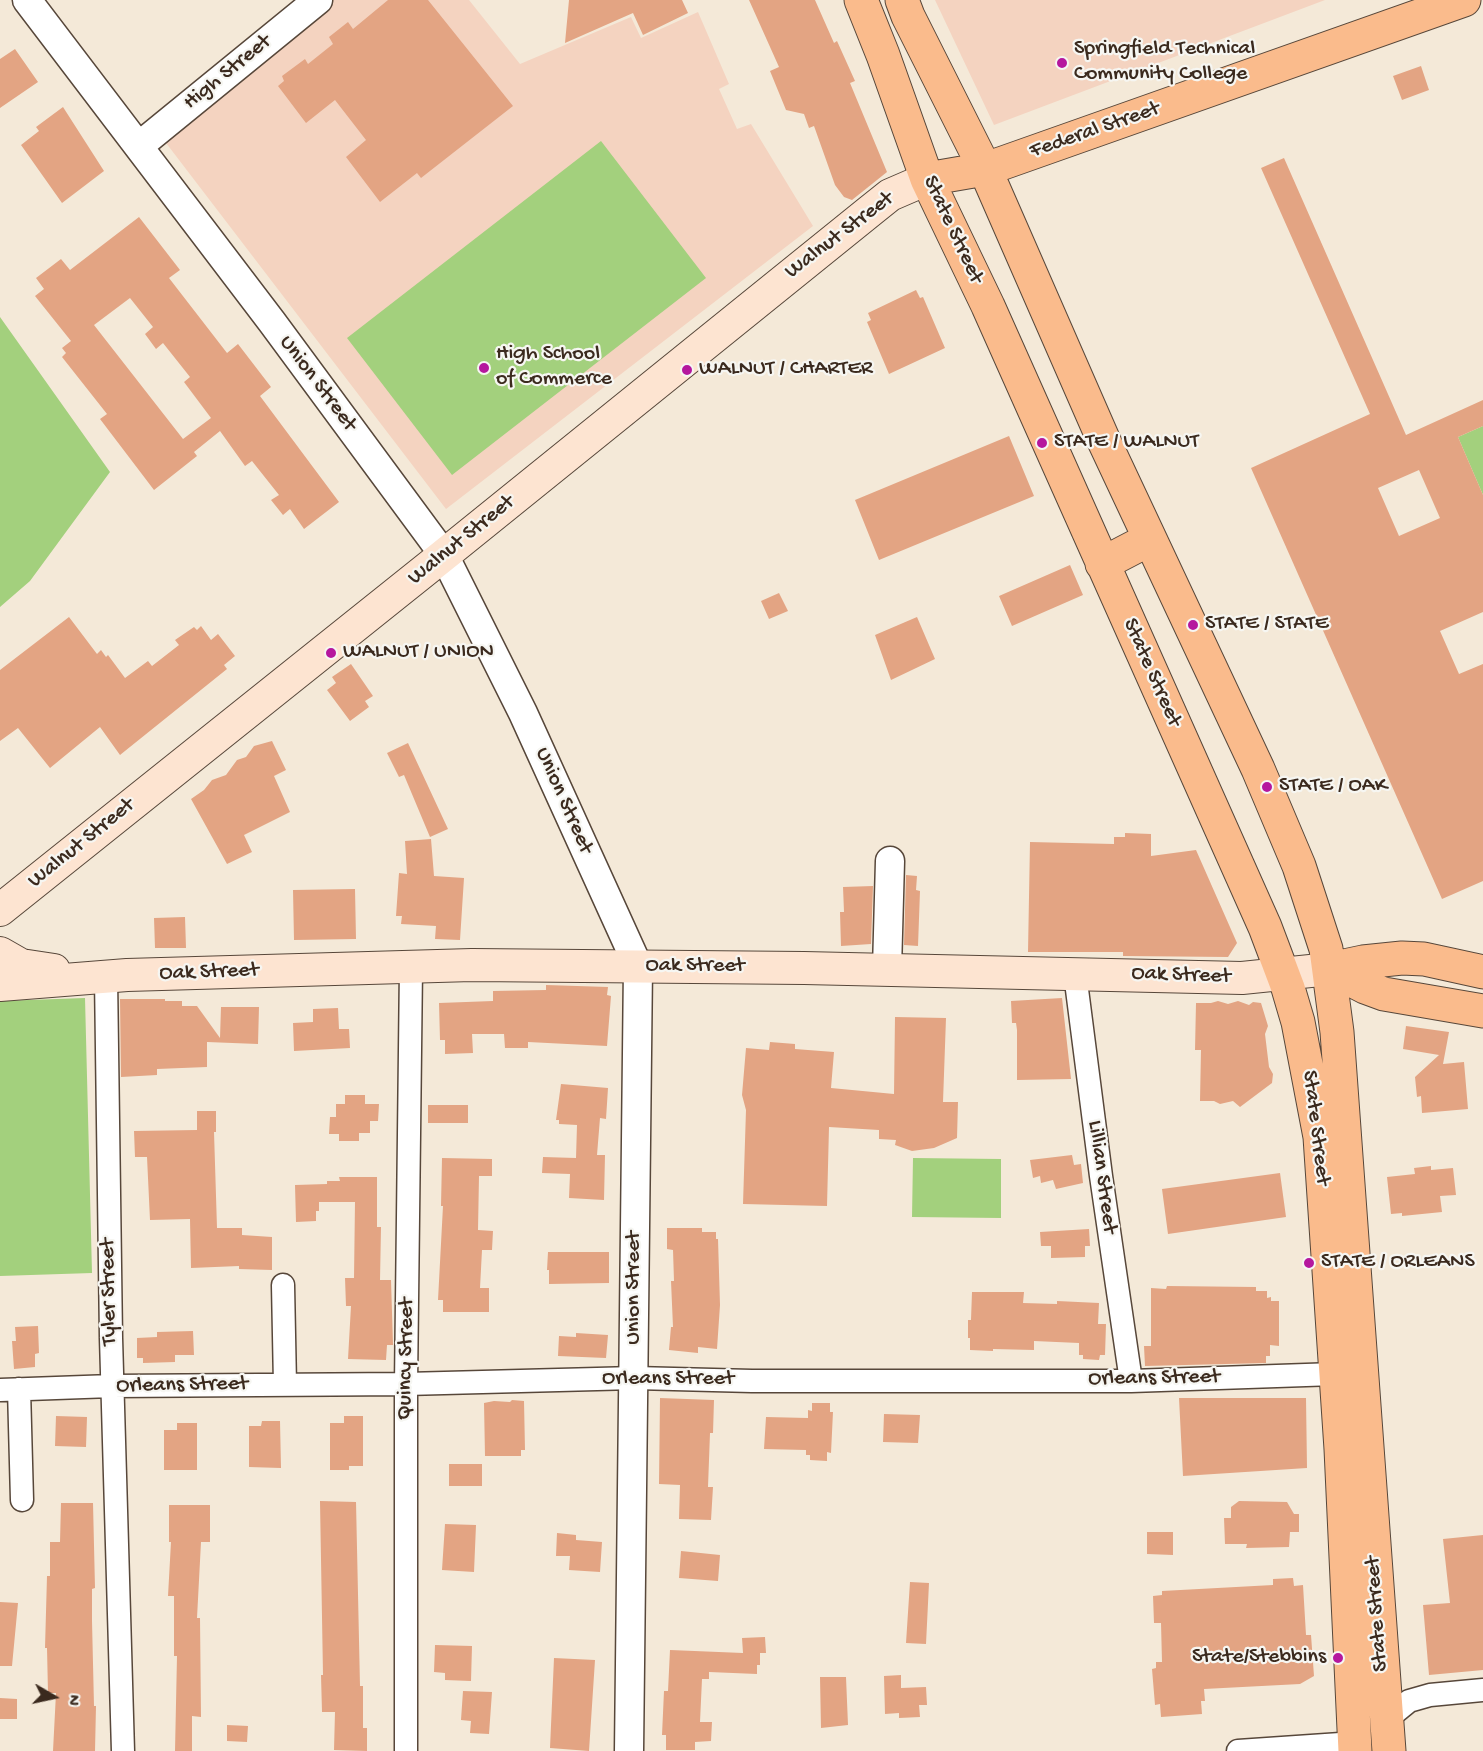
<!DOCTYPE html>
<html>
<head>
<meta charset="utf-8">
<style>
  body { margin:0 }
  #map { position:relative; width:1483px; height:1751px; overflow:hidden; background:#f4e9d8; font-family:"Gochi Hand",sans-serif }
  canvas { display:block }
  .north { position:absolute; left:24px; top:1667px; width:60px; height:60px; -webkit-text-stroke:4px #f6f6f2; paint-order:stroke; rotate:99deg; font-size:16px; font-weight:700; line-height:24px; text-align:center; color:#3b2a1e }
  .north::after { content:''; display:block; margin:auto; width:21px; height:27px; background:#3b2a1e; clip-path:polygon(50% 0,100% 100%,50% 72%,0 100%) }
</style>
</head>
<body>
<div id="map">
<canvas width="1483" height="1751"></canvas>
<div class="north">N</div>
</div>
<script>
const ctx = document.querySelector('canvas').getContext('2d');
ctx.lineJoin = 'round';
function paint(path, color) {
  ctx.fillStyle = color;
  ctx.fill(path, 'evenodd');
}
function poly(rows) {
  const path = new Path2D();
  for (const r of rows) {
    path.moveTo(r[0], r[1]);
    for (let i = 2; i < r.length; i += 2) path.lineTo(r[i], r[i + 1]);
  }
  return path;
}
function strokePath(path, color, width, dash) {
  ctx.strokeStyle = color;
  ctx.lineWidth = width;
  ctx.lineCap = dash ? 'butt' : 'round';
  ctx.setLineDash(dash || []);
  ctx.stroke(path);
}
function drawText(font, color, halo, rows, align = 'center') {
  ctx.font = font + ' "Gochi Hand",sans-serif';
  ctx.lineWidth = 4.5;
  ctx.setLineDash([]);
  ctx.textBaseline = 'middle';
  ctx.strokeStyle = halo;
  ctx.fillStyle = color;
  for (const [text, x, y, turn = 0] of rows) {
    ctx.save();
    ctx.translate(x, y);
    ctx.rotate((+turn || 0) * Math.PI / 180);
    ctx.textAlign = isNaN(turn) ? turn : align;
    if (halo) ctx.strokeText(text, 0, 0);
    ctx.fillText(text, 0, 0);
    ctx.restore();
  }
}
const built = poly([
  [305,0,469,0,520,64,631,17,641,38,698,12,729,84,719,89,737,129,751,124,813,226,446,509,150,122],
  [935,0,1325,0,994,125]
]);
const green = poly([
  [601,141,706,278,452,475,347,338],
  [0,317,110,472,30,581,0,607],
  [1483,426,1483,495,1458,437],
  [85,998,92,1273,0,1276,0,1001],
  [913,1158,1001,1159,1001,1218,912,1217]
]);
const building = poly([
  [388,0,428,0,513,106,421,178,417,173,380,202,346,157,366,140,335,100,306,123,278,86,284,81,282,76,305,59,308,64,333,44,329,37,348,22,353,29],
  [569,0,682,0,688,13,643,35,633,13,565,43],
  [749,0,815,0,834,43,837,41,855,81,850,83,887,172,852,200,844,197,835,185,814,126,809,128,804,114,786,110,770,71,779,67],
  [15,49,38,82,0,108,0,59],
  [1421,66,1429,90,1402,100,1393,76],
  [63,107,104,171,62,203,21,145,39,131,36,127],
  [1284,158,1406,435,1483,400,1483,426,1458,437,1483,495,1483,612,1440,631,1459,674,1483,664,1483,881,1442,899,1251,468,1370,414,1261,168],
  [1419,470,1440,518,1399,536,1378,488],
  [139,217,180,270,169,278,227,353,238,344,271,387,260,396,339,502,304,529,290,509,283,515,271,500,279,495,252,461,245,466,220,431,194,452,197,456,154,490,100,419,107,414,62,357,66,353,62,348,71,341,35,296,44,289,36,278,61,259,70,270],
  [130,298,153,327,145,334,156,349,163,343,190,377,184,382,211,418,183,439,94,325],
  [916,290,920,298,923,297,945,348,889,374,867,322,871,320,868,313],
  [1009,436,1034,496,879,560,855,500],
  [1070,565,1083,595,1012,626,999,596],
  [779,593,788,611,769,619,761,601],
  [69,617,97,654,101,650,106,657,108,655,125,678,148,661,152,666,179,645,175,640,194,627,197,630,201,626,211,640,218,634,235,656,224,665,227,669,120,755,100,727,50,768,18,728,0,741,0,670],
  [917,617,935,659,891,680,875,635],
  [351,664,373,696,365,701,369,707,350,721,327,690,336,683,332,677],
  [272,741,286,770,274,776,290,812,244,835,252,852,227,864,191,799,204,790,212,780,226,775,237,760,246,757,254,746],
  [408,743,448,829,430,837,404,775,399,777,387,753],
  [1125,833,1151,834,1151,856,1196,850,1237,943,1228,957,1123,956,1123,952,1028,952,1030,842,1114,844,1114,837,1125,837],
  [431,839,434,876,464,878,460,940,435,939,436,926,401,924,402,916,396,916,399,873,407,874,405,841],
  [906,875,917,876,916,890,920,891,918,946,904,945],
  [873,886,871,944,841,946,840,912,844,912,843,887],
  [355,889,356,939,294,940,293,890],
  [185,917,186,948,155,948,154,918],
  [546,985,608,987,607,995,611,996,607,1046,528,1042,528,1048,505,1048,504,1034,472,1034,473,1053,445,1054,445,1040,440,1040,439,1003,493,1001,493,991,546,990],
  [1062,998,1071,1079,1017,1080,1017,1030,1016,1023,1012,1023,1011,1001],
  [120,999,165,999,165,1001,182,1001,182,1006,197,1006,220,1038,221,1007,259,1007,258,1044,207,1042,207,1067,157,1069,157,1075,121,1077],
  [1218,1001,1228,1004,1238,1001,1249,1005,1253,1002,1261,1003,1268,1026,1265,1034,1269,1067,1273,1074,1272,1083,1240,1107,1233,1101,1220,1104,1214,1101,1200,1101,1201,1050,1195,1050,1196,1003,1211,1003],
  [338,1008,339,1029,349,1029,350,1048,294,1051,293,1023,313,1022,313,1009],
  [895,1017,946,1018,943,1102,958,1102,957,1138,934,1148,912,1151,895,1145,896,1140,879,1139,879,1130,829,1127,827,1206,743,1204,746,1110,742,1095,746,1048,769,1050,770,1042,795,1044,795,1049,834,1052,831,1088,894,1094],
  [1406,1026,1449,1032,1443,1064,1464,1062,1468,1109,1422,1113,1421,1096,1417,1097,1415,1077,1439,1055,1403,1049],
  [561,1084,608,1088,606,1119,600,1118,597,1155,605,1155,604,1200,569,1198,570,1174,542,1173,543,1157,576,1158,577,1125,559,1124,559,1120,556,1120],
  [345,1095,365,1095,365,1104,379,1104,378,1121,370,1121,370,1133,359,1133,359,1141,339,1141,339,1134,329,1134,330,1117,336,1117,336,1104,345,1104],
  [428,1105,468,1105,468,1123,428,1123],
  [197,1111,216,1111,216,1132,214,1132,217,1228,242,1228,242,1235,272,1237,272,1270,239,1269,239,1266,191,1268,190,1219,150,1220,147,1157,135,1157,134,1131,197,1130],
  [1072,1155,1074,1165,1081,1164,1083,1183,1056,1189,1053,1180,1041,1183,1040,1176,1033,1178,1030,1160],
  [442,1158,492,1159,492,1176,479,1176,478,1230,493,1231,492,1250,482,1250,480,1288,489,1288,489,1312,443,1312,443,1300,438,1300,443,1206,441,1206],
  [1431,1166,1431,1170,1453,1168,1456,1195,1440,1196,1442,1212,1402,1216,1402,1213,1391,1214,1387,1177,1415,1174,1414,1168],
  [1280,1173,1286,1217,1168,1234,1162,1189],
  [339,1177,377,1177,377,1227,381,1227,380,1280,391,1280,393,1345,387,1345,386,1360,348,1359,351,1306,346,1306,345,1278,354,1278,355,1202,319,1202,319,1211,316,1211,316,1221,296,1222,295,1185,327,1184,327,1181,340,1181],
  [667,1228,702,1228,702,1232,716,1232,716,1239,718,1239,720,1305,717,1349,698,1347,698,1353,669,1350,671,1327,673,1327,671,1281,674,1281,673,1250,667,1249],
  [1089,1229,1090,1246,1085,1246,1085,1257,1051,1258,1051,1246,1041,1246,1040,1232],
  [548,1252,609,1252,609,1283,549,1284,549,1270,547,1270],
  [1167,1286,1256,1287,1256,1291,1267,1291,1267,1298,1271,1297,1271,1301,1279,1301,1279,1346,1270,1345,1270,1356,1266,1356,1266,1363,1145,1366,1144,1346,1151,1346,1151,1288,1166,1289],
  [972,1292,1024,1292,1023,1303,1057,1304,1057,1301,1099,1303,1098,1324,1106,1324,1105,1355,1100,1355,1099,1360,1083,1359,1083,1355,1079,1355,1079,1343,1034,1341,1034,1350,993,1349,993,1351,970,1350,970,1338,968,1338,968,1320,971,1320],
  [38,1326,39,1353,35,1354,35,1367,14,1369,12,1341,16,1341,15,1327],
  [193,1331,194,1355,175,1355,175,1362,143,1363,143,1358,137,1358,137,1338,157,1337,157,1332],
  [576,1333,608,1335,606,1358,558,1356,559,1336,576,1337],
  [660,1398,714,1400,713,1433,710,1433,708,1487,713,1487,711,1520,679,1519,680,1485,659,1484],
  [1179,1398,1306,1398,1307,1468,1183,1476],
  [512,1400,524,1401,525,1450,521,1450,521,1456,485,1456,484,1403,494,1401,510,1402],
  [812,1403,830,1403,830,1412,833,1412,831,1453,827,1452,827,1461,810,1460,810,1455,806,1455,806,1450,764,1449,766,1417,808,1418,808,1410,812,1411],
  [884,1414,920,1415,918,1443,883,1442],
  [56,1416,87,1417,86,1447,55,1446],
  [344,1416,363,1416,363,1466,349,1466,349,1470,330,1470,330,1423,344,1423],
  [262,1421,280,1421,281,1468,249,1467,249,1426,261,1426],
  [177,1423,197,1423,197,1470,164,1470,164,1430,177,1430],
  [449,1464,482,1464,482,1486,449,1486],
  [320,1501,356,1502,360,1686,363,1686,363,1728,367,1728,367,1751,334,1750,335,1712,322,1712,321,1675,323,1675],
  [1239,1501,1287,1502,1294,1514,1299,1514,1299,1532,1290,1532,1289,1547,1246,1548,1247,1544,1225,1544,1224,1518,1231,1518,1231,1507],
  [61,1503,93,1503,95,1588,92,1589,92,1621,94,1706,96,1706,95,1751,53,1751,56,1693,48,1693,47,1648,45,1648,47,1576,50,1576,50,1542,60,1542],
  [169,1505,210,1505,210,1542,201,1542,197,1618,200,1618,201,1717,192,1716,192,1751,175,1751,177,1656,174,1656,174,1596,168,1596,171,1542,169,1542],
  [445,1524,476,1525,474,1572,442,1570],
  [1147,1532,1173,1532,1173,1555,1147,1554],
  [557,1533,576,1535,576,1540,602,1542,600,1572,569,1570,570,1556,556,1556],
  [1483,1535,1483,1670,1429,1675,1423,1605,1450,1603,1443,1539],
  [681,1551,720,1555,718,1581,679,1578],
  [1293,1578,1294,1586,1303,1585,1306,1635,1311,1635,1314,1676,1300,1684,1204,1689,1205,1701,1201,1701,1202,1714,1161,1717,1160,1704,1155,1705,1152,1669,1156,1668,1156,1662,1162,1662,1161,1623,1154,1623,1153,1596,1162,1595,1162,1591,1273,1585,1273,1579],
  [910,1582,929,1583,926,1644,906,1643],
  [0,1602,18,1603,12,1666,0,1666],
  [765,1637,766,1653,760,1653,760,1665,757,1665,757,1674,709,1672,709,1679,702,1679,700,1722,712,1722,711,1741,695,1742,695,1750,666,1750,666,1735,662,1735,664,1691,668,1691,670,1650,743,1653,742,1638],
  [435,1645,472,1646,471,1681,445,1680,445,1673,434,1672],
  [554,1658,595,1660,589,1751,550,1748],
  [901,1675,901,1688,926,1687,927,1705,919,1705,920,1717,899,1718,899,1713,885,1714,884,1676],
  [820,1677,846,1677,848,1725,821,1728],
  [463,1691,492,1692,489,1734,470,1733,471,1721,461,1720],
  [0,1698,17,1699,17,1719,0,1719],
  [227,1725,248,1726,247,1742,227,1741]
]);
const minor = poly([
  [1075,974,1101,1176,1131,1381],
  [106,977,111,1338,123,1751],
  [283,1285,285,1385],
  [19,1389,22,1500],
  [0,1390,112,1386,406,1384,635,1378,752,1381,1131,1381,1335,1374],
  [1387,1719,1409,1701,1430,1695,1483,1690],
  [406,1751,406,1384,411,967],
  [1238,1751,1355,1743]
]);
const tertiary = poly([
  [27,0,272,322,444,555,523,713,638,966,629,1751],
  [139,146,318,0],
  [887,969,890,861]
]);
const secondary = poly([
  [0,910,444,555,870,211,890,195,927,179],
  [0,953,21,965,54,970],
  [0,985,127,975,472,965,804,968,1242,978,1330,969]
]);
const primary = poly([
  [861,0,883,55,927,179,988,306,1265,927,1288,988,1298,1022,1320,1137,1341,1449,1355,1751],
  [902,0,908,16,985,169,1104,441,1258,769,1299,866,1326,949,1337,1032,1389,1751],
  [927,179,985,169,1003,163,1464,0],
  [1102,564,1150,539],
  [1330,969,1365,987,1384,994,1483,1011],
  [1330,969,1363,962,1402,958,1424,959,1483,972]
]);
const markers = [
  [1062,63,6,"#b5179e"],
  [484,368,6,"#b5179e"],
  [687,370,6,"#b5179e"],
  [1042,443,6,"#b5179e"],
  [1193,625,6,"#b5179e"],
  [331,653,6,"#b5179e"],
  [1267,787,6,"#b5179e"],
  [1309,1263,6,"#b5179e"],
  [1338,1658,6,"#b5179e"]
];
const poiNames = [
  ["Springfield Technical",1074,50],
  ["Community College",1074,75],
  ["High School",496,355],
  ["of Commerce",496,380],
  ["WALNUT / CHARTER",699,370],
  ["STATE / WALNUT",1054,443],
  ["STATE / STATE",1205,625],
  ["WALNUT / UNION",343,653],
  ["STATE / OAK",1279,787],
  ["STATE / ORLEANS",1321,1263],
  ["State/Stebbins",1326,1658,"right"]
];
const streetNames = [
  ["High Street",228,73,-39],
  ["Federal Street",1095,131,-19],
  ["State Street",952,230,65],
  ["Walnut Street",840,236,-37],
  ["Union Street",317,384,53],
  ["Walnut Street",462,541,-39],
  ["State Street",1151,673,66],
  ["Union Street",563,801,66],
  ["Walnut Street",82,844,-39],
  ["Oak Street",695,967],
  ["Oak Street",209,973,-2],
  ["Oak Street",1181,976,2],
  ["State Street",1315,1128,83],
  ["Lillian Street",1101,1177,82],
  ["Union Street",635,1288,-90],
  ["Tyler Street",110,1292,-91],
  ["Quincy Street",407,1359,-89],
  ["Orleans Street",1154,1379,-1],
  ["Orleans Street",668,1380],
  ["Orleans Street",182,1386,-1],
  ["State Street",1378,1614,-94]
];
paint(built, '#f4d3c0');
paint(green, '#a3d07d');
paint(building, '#e3a483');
strokePath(minor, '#57473a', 25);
strokePath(tertiary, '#57473a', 31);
strokePath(secondary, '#57473a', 34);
strokePath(primary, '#57473a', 35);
strokePath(minor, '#fff', 22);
strokePath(tertiary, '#fff', 28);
strokePath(secondary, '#fde4d1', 32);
strokePath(primary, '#fabb8c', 33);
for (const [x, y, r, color] of markers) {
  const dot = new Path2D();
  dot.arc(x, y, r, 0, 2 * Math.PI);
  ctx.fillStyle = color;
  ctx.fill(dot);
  strokePath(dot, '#f6f6f2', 2);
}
drawText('22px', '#3b2a1e', '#f6f6f2', poiNames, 'left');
drawText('22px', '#3b2a1e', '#f6f6f2', streetNames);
</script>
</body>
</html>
